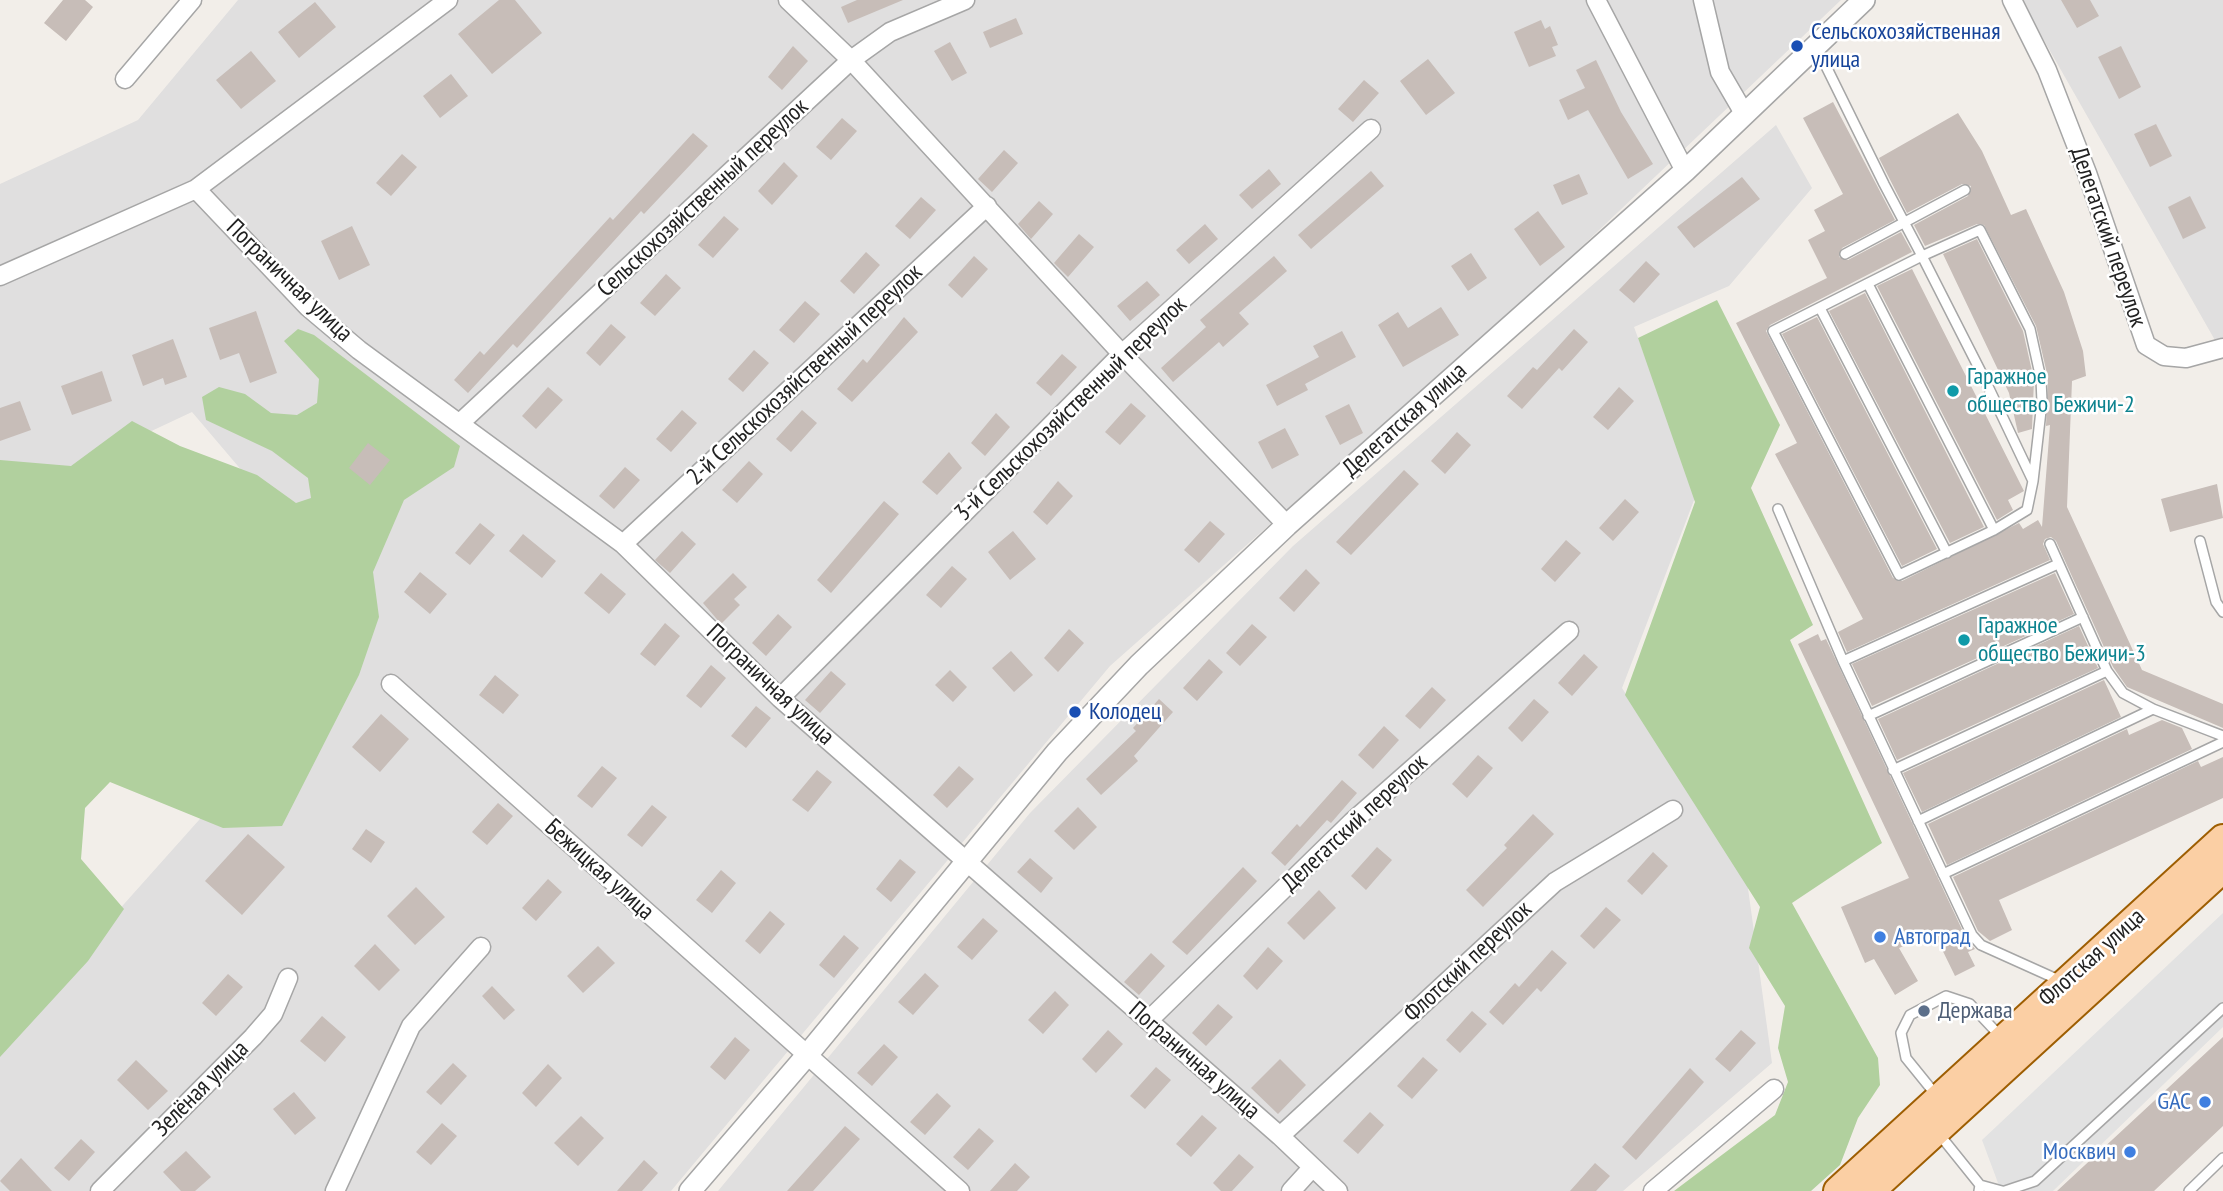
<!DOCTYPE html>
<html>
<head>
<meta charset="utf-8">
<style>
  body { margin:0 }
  canvas { display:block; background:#f2eee9 }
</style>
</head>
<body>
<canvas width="2223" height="1191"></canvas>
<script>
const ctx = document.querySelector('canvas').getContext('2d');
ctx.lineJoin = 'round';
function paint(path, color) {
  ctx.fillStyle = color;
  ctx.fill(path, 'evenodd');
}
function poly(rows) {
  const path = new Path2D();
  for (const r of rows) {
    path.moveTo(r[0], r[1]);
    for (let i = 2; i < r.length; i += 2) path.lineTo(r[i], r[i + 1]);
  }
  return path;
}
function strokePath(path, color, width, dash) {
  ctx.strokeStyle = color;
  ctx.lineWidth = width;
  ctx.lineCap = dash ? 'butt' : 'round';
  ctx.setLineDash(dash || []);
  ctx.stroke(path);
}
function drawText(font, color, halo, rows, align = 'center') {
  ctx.font = font + ' "PT Sans Narrow",sans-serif';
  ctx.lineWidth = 5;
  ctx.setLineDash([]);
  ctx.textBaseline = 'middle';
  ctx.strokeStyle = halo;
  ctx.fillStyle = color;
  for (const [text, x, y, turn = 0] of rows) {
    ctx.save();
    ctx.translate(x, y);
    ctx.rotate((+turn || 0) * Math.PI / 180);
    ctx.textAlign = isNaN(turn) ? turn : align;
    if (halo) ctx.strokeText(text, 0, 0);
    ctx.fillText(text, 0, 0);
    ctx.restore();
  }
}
const residential = poly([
  [238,0,1841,0,1556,271,1110,666,671,1191,0,1191,0,1043,373,625,192,412,0,502,0,184,138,120],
  [2021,0,2223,0,2223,338,2216,342],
  [1776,125,1812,188,1729,286,1634,327,1696,495,1622,688,1747,881,1772,1063,1623,1191,718,1191,1030,813,1293,546]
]);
const forest = poly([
  [1717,300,1780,425,1751,488,1813,625,1790,640,1882,843,1792,903,1878,1058,1880,1085,1858,1118,1840,1165,1811,1191,1674,1191,1775,1115,1788,1082,1778,1048,1785,1006,1749,948,1760,907,1625,695,1695,502,1638,338],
  [298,329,314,335,460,446,454,467,404,500,373,572,379,617,359,675,282,826,223,828,110,782,85,808,81,859,124,909,88,961,0,1057,0,460,71,466,132,421,180,446,257,475,296,503,311,498,308,478,272,451,206,420,202,397,219,387,245,394,271,413,297,415,317,403,319,379,284,341]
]);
const parking = poly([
  [2223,913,2223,1027,2053,1191,2001,1191,1982,1140]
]);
const building = poly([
  [63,0,85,0,93,7,66,41,44,23],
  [499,0,515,0,542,33,492,74,458,34],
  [857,0,903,0,848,23,841,7],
  [2061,0,2090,0,2099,16,2077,28],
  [315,2,336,27,299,58,278,32],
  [1016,18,1023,34,990,48,983,32],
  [1541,20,1545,29,1550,26,1558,45,1552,47,1556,56,1529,67,1514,32],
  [950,42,967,73,952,81,934,51],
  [793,46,808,61,782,90,768,77],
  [2121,46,2141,87,2119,99,2098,57],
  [251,51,276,81,241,109,216,80],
  [1428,59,1455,93,1426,115,1400,81],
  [1596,60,1621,112,1653,164,1628,179,1588,110,1568,120,1559,100,1585,88,1576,70],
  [451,74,468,96,440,118,423,96],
  [1364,80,1379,93,1353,122,1338,109],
  [1833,102,1895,220,1842,248,1839,257,1848,260,1901,232,1912,252,1770,325,1766,331,1893,578,1902,581,2019,523,2023,529,2038,520,2042,527,2050,425,2046,426,2048,378,2036,326,1984,225,1977,224,1925,246,1914,225,1968,196,1971,186,1962,184,1907,213,1879,158,1958,113,1982,151,2011,215,2026,209,2064,292,2083,351,2086,376,2072,381,2067,507,2142,670,2223,704,2223,728,2127,687,2113,667,2056,541,2051,537,2045,539,2043,544,2050,560,1847,652,1838,632,1863,619,1775,454,1797,443,1736,323,1827,278,1808,240,1825,231,1814,210,1843,194,1803,118],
  [842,118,857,131,831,160,816,147],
  [2156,124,2172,156,2150,167,2134,134],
  [693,133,708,146,644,214,641,211,517,348,513,344,468,393,454,380,480,351,484,355,610,217,613,220],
  [1004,150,1018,163,992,192,978,179],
  [402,154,417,167,391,196,376,183],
  [784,162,798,176,772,205,758,191],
  [1269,169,1281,184,1252,209,1239,195],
  [1371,171,1384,186,1311,249,1298,235],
  [1579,174,1588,194,1562,205,1553,185],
  [1742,177,1760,199,1694,248,1677,227],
  [2190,196,2206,228,2183,239,2168,207],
  [921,197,936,210,910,239,895,226],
  [1039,201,1053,214,1031,239,1018,224],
  [1538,211,1565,247,1540,266,1514,229],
  [724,216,739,229,713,258,698,245],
  [1205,224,1218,239,1189,264,1176,250],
  [352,226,370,265,339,280,321,241],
  [1079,234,1094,247,1068,277,1054,263],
  [1977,239,2023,331,2034,380,2032,429,2018,433,2009,393,1943,254],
  [866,252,880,265,854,294,840,281],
  [1471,253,1487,278,1468,291,1451,266],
  [974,256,988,269,962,298,948,285],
  [1274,256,1287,271,1239,313,1249,324,1223,347,1219,342,1173,382,1161,368,1206,327,1200,320],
  [1646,261,1660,274,1634,303,1619,290],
  [1912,269,2024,491,2008,500,2013,510,1997,520,1877,286],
  [666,274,681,288,655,316,640,303],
  [1147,281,1160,295,1130,321,1117,306],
  [1865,293,1984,527,1950,543,1829,311],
  [805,301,820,314,794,343,779,330],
  [1441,307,1459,335,1403,367,1378,325,1398,312,1408,328],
  [256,311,277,373,250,383,239,353,220,360,209,328],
  [904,317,918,332,852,402,837,389,863,359,867,363],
  [1817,317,1937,549,1902,566,1782,334],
  [611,324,626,337,600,366,586,353],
  [1574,329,1588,342,1562,371,1559,368,1522,409,1507,396,1533,367,1537,370],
  [1342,331,1356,357,1305,384,1308,390,1277,406,1266,385,1319,357,1313,346],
  [173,339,187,377,165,385,163,378,143,386,132,355],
  [754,350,769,363,743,392,728,379],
  [1062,354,1077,367,1051,396,1036,383],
  [102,371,112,401,72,415,61,386],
  [548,387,563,400,536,429,522,416],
  [1619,387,1634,401,1608,430,1593,417],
  [20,401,31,430,0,441,0,408],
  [1131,403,1146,416,1120,445,1105,432],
  [1349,404,1363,433,1340,445,1325,416],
  [682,410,697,423,671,452,656,439],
  [802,410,817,423,791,452,776,439],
  [996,413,1010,427,985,456,971,443],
  [1285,428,1299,455,1272,469,1258,442],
  [1457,432,1471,445,1445,474,1431,461],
  [368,443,390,460,370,485,349,468],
  [949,452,962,468,937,495,922,482],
  [749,461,763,474,737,503,722,490],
  [625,467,640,480,614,509,599,496],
  [1404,470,1419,484,1351,555,1336,542],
  [1058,481,1073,496,1047,525,1033,512],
  [2217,484,2223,518,2170,532,2161,499],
  [1625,499,1639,512,1613,541,1599,528],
  [884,501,899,514,831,593,817,580],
  [1210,521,1225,534,1199,563,1184,550],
  [480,523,495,535,470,565,455,553],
  [682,531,696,544,670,573,655,560],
  [1013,531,1036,559,1010,580,988,552],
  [523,534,556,561,542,578,509,551],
  [1566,540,1581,553,1555,582,1541,569],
  [952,566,967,579,941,608,926,595],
  [1306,569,1320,583,1294,612,1279,598],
  [420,572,447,594,430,614,404,592],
  [601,573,626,594,609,614,584,593],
  [733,573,747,587,734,599,740,605,721,624,703,603],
  [2055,573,2074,614,1872,706,1852,664],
  [778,614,792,627,766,656,752,643],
  [665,623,680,636,655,666,640,654],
  [1252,624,1267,637,1240,666,1226,653],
  [2079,626,2098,668,1897,760,1878,719],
  [1069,629,1084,643,1058,672,1044,658],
  [1818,634,1821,641,1826,639,1966,938,1975,949,1968,952,1975,966,1955,976,1934,933,1899,948,1918,981,1895,995,1874,959,1865,963,1841,907,1909,878,1798,644],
  [1011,651,1033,675,1014,692,992,668],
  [1584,654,1598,667,1572,696,1558,683],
  [1209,659,1223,672,1197,701,1183,688],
  [711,665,726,678,701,708,686,696],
  [950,670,967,687,953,702,935,685],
  [831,671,846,684,820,713,805,700],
  [495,675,519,695,503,714,479,695],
  [2104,680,2121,717,1922,812,1903,773],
  [1432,687,1446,700,1420,729,1405,716],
  [1159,699,1173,712,1134,756,1138,761,1101,795,1086,779,1136,731,1133,728],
  [1534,699,1549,712,1522,742,1508,728],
  [756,706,771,718,746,748,731,736],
  [381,714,409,739,380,772,352,747],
  [2162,720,2182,728,2192,749,1947,865,1928,824,2127,729,2129,735],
  [1384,726,1399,740,1373,769,1358,755],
  [1478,755,1493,768,1467,798,1452,784],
  [2223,757,2223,798,1999,900,2012,930,1990,941,1978,931,1953,877,2198,761,2201,767],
  [602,766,617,778,592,808,577,796],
  [959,766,974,779,947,808,933,795],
  [817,770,832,782,808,812,792,800],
  [1342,780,1357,793,1331,823,1327,820,1285,866,1271,853,1297,824,1300,827],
  [498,803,513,816,487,845,472,832],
  [652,805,667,817,642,847,627,835],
  [1078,807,1097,827,1074,850,1054,831],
  [1533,814,1554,834,1483,907,1466,890,1507,848,1504,845],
  [366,829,385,842,371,863,352,849],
  [248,834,285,867,242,915,205,881],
  [1377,847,1392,860,1366,890,1351,876],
  [1653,852,1668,866,1642,895,1627,881],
  [1030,858,1053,878,1041,893,1017,872],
  [900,859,916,872,891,902,876,889],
  [1243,867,1257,881,1187,955,1172,942],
  [721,870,736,883,712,913,696,900],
  [548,879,562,892,536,921,522,908],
  [416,887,445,917,415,945,387,916],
  [1319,890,1336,908,1304,940,1287,923],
  [1606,907,1621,920,1594,949,1580,936],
  [770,911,785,924,760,954,745,941],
  [983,918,998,931,972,960,957,947],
  [844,935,859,948,834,978,819,965],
  [375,944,400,970,379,991,354,966],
  [598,946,615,963,583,993,567,976],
  [1268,947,1283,961,1257,990,1243,976],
  [1552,950,1567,963,1541,992,1537,988,1503,1025,1489,1012,1515,983,1519,987],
  [1151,953,1165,966,1139,995,1124,982],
  [925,973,939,986,913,1015,898,1002],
  [228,974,243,987,216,1016,202,1003],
  [492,986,515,1010,504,1020,482,996],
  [1055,991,1069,1005,1043,1034,1028,1020],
  [1218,1004,1233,1017,1206,1046,1192,1033],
  [1472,1011,1487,1024,1460,1053,1446,1040],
  [322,1016,346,1037,325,1062,300,1041],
  [1108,1030,1123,1044,1096,1073,1082,1059],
  [1741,1030,1756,1043,1730,1072,1715,1059],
  [735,1037,750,1050,725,1080,710,1067],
  [2223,1037,2223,1126,2154,1191,2057,1191],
  [884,1044,898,1057,872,1086,857,1073],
  [1423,1057,1438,1070,1412,1099,1397,1086],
  [1280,1059,1306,1085,1278,1114,1251,1088],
  [136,1060,168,1091,148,1110,117,1080],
  [453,1063,467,1076,441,1105,426,1092],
  [548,1064,562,1078,536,1107,522,1093],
  [1156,1067,1171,1080,1145,1109,1130,1096],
  [1690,1068,1704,1082,1636,1160,1622,1147],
  [294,1092,316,1118,295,1135,273,1109],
  [937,1093,951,1106,925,1135,910,1122],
  [1370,1112,1384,1125,1358,1154,1343,1141],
  [1202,1115,1217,1128,1191,1157,1176,1144],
  [581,1116,604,1138,578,1166,554,1143],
  [442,1123,457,1136,431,1165,416,1152],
  [845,1126,860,1139,813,1191,787,1191],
  [979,1128,994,1141,968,1170,953,1157],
  [81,1139,95,1152,69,1181,54,1168],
  [186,1151,211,1177,195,1191,181,1191,163,1172],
  [1239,1154,1254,1167,1232,1191,1221,1191,1213,1183],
  [21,1158,52,1191,10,1191,0,1181],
  [644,1160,658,1173,642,1191,617,1191],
  [1015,1163,1030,1177,1017,1191,990,1191],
  [1595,1163,1610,1176,1596,1191,1570,1191]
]);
const service = poly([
  [1817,48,1884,184,1922,256,1984,378,2033,481,2027,510,1994,530,1899,575,1773,331,1922,256,1980,230,2030,329,2041,379,2042,402,2033,481],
  [1845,254,1965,190],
  [1868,284,1994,530],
  [1820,308,1947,553],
  [1778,509,1843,661,1972,935,1981,945,2061,981],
  [2200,541,2216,602,2223,612],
  [2050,544,2107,671,2123,693,2153,709],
  [1843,661,2058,564],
  [1868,716,2083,617],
  [1893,770,2107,671],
  [1918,821,2153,709,2223,736],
  [1943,874,2223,742],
  [1936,1095,1906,1058,1901,1033,1910,1015,1946,996,1970,1004,2000,1036],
  [1939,1134,1980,1185,1979,1191],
  [1980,1185,2002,1191],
  [2005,1191,2035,1181,2223,1008],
  [2189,1191,2223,1158]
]);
const minor = poly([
  [788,0,851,60,1122,354,1287,525],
  [1596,0,1685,171],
  [1703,0,1720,72,1745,115],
  [2012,0,2047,70,2087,173,2146,345,2164,356,2186,358,2223,348],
  [125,79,192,0],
  [196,189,308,307,359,350,623,544,780,698,1280,1136,1338,1191],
  [0,276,196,189,448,0],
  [460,423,851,60,890,32,965,0],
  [623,544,987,206],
  [391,684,960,1191],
  [780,698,1122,354,1371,129],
  [1148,1021,1352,822,1569,631],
  [1280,1136,1555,882,1673,810],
  [100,1191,253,1037,273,1014,288,978],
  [335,1191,411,1026,481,947],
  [1291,1191,1311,1169],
  [1653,1191,1774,1089]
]);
const tertiary = poly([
  [690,1191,808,1054,1057,752,1139,665,1287,525,1685,171,1864,0]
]);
const primary = poly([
  [1838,1191,2223,839],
  [1870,1191,2223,868]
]);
const markers = [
  [1797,46,7,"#1a4fb4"],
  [1953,391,7,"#0f9aa8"],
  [1964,640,7,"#0f9aa8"],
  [1075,712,7,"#1a4fb4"],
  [1880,937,7,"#3f7fe0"],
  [1924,1011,7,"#5c6f8a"],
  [2205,1102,7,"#3f7fe0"],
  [2130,1152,7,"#3f7fe0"]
];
const transitNames = [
  ["Сельскохозяйственная",1811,32],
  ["улица",1811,60],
  ["Колодец",1089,712]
];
const streetNames = [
  ["Сельскохозяйственный переулок",703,198,-43],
  ["Делегатский переулок",2108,237,71],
  ["Пограничная улица",289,281,44],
  ["2-й Сельскохозяйственный переулок",805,375,-43],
  ["3-й Сельскохозяйственный переулок",1071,409,-44],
  ["Делегатская улица",1405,420,-42],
  ["Пограничная улица",770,685,43],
  ["Делегатский переулок",1355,823,-43],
  ["Бежицкая улица",599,870,42],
  ["Флотская улица",2092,958,-42],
  ["Флотский переулок",1468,962,-43],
  ["Пограничная улица",1194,1061,41],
  ["Зелёная улица",201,1089,-45]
];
const cultureNames = [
  ["Гаражное",1967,377],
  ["общество Бежичи-2",1967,405],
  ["Гаражное",1978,626],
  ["общество Бежичи-3",1978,654]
];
const shopNames = [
  ["Автоград",1894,937,"left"],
  ["GAC",2191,1102],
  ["Москвич",2116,1152]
];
const serviceNames = [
  ["Держава",1938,1011]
];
paint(residential, '#e0dfdf');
paint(forest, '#b1d09e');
paint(parking, '#e2e2e2');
paint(building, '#c7bdb8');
strokePath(service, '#a6a6a6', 12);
strokePath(minor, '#a6a6a6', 21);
strokePath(tertiary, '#a6a6a6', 24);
strokePath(primary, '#9e5e02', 32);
strokePath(service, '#fff', 9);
strokePath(minor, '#fff', 18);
strokePath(tertiary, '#fff', 21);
strokePath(primary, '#fbcfa4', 28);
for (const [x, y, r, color] of markers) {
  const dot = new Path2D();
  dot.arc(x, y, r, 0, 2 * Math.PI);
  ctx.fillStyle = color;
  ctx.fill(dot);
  strokePath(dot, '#fff', 2.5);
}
drawText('24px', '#164399', '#fff', transitNames, 'left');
drawText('24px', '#222', '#fff', streetNames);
drawText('24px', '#0d838f', '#fff', cultureNames, 'left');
drawText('24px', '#366cbe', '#fff', shopNames, 'right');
drawText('24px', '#4e5e75', '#fff', serviceNames, 'left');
</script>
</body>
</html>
